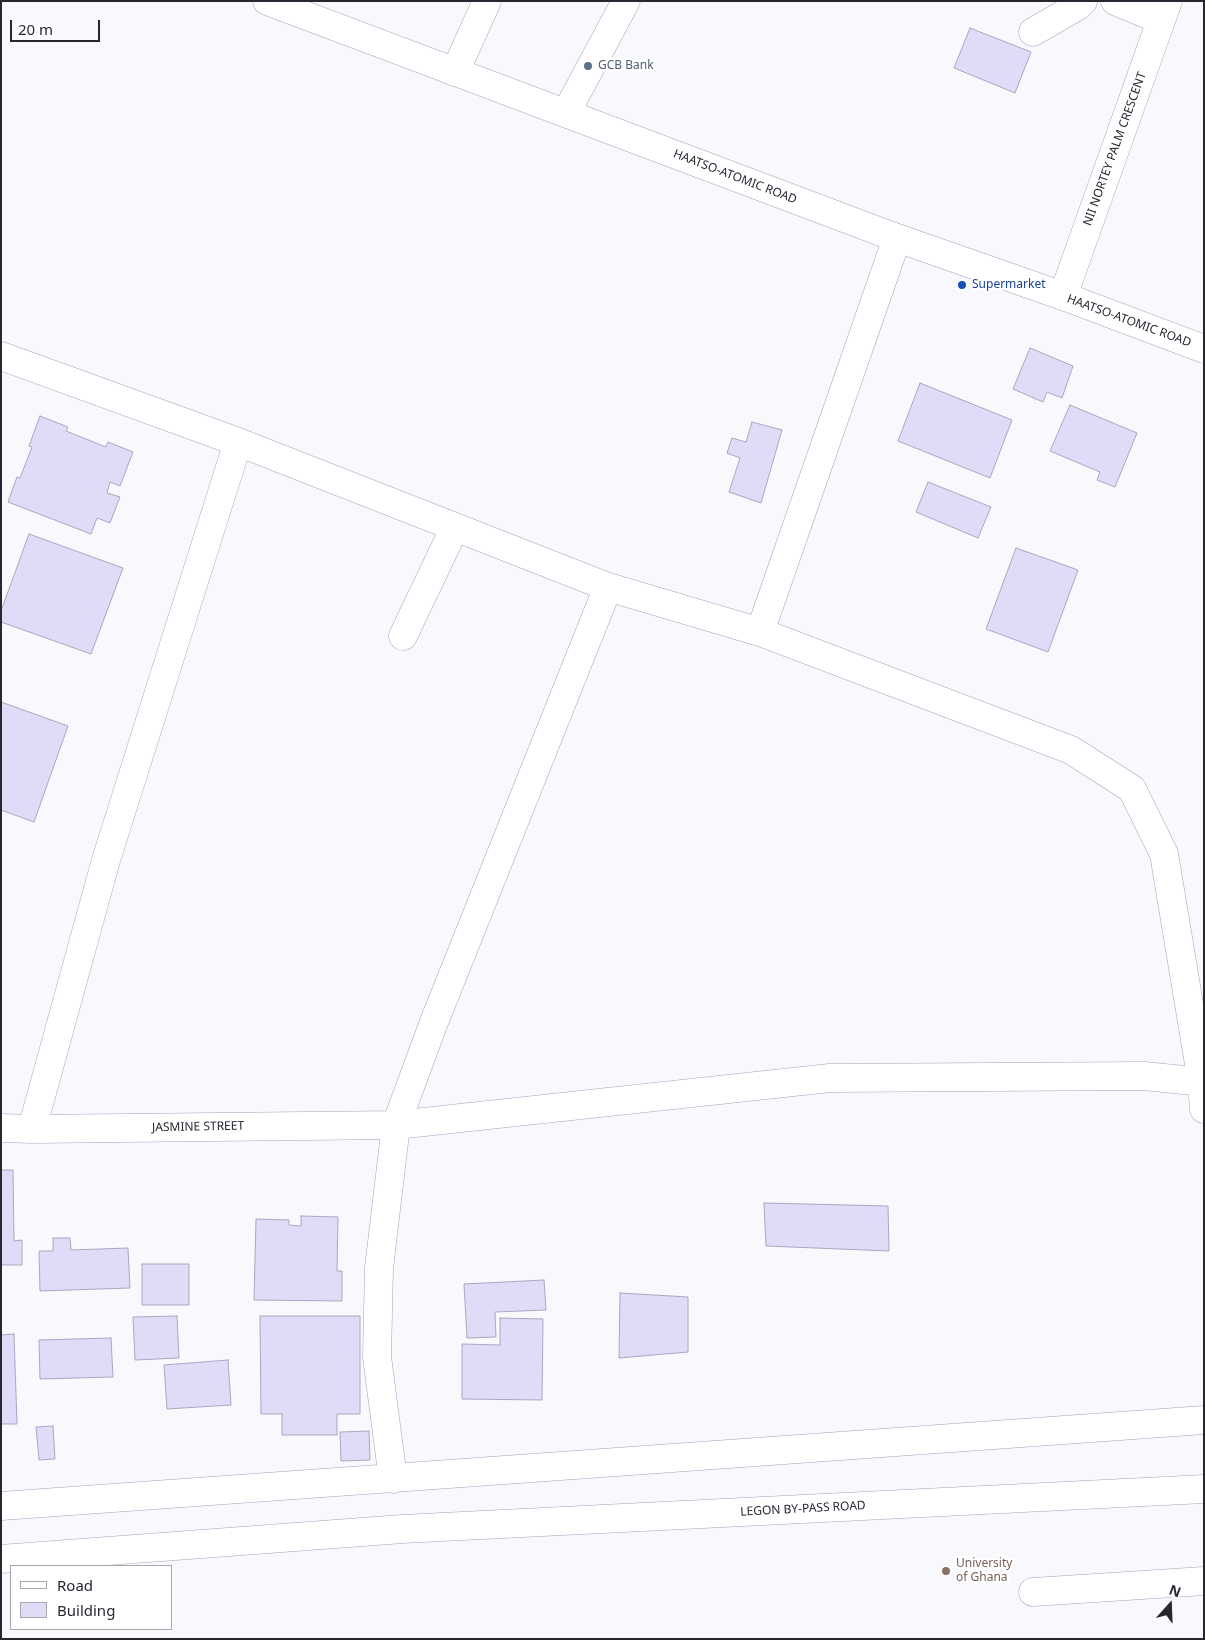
<!DOCTYPE html>
<html>
<head>
<meta charset="utf-8">
<style>
  body { margin:0 }
  #map { position:relative; width:1205px; height:1640px; overflow:hidden; background:#f9f8fd; font-family:"Noto Sans",sans-serif }
  canvas { display:block }
  .frame { position:absolute; inset:0; border:2px solid #292631; pointer-events:none }
  .legend { position:absolute; left:10px; top:1565px; width:162px; height:65px; box-sizing:border-box; background:#fff; border:1px solid #a9a8ad; margin:0; padding:6px 9px; list-style:none; font-size:15px; color:#292631 }
  .legend li { display:flex; align-items:center; gap:10px; height:25px }
  .legend b { width:25px; border:1px solid #a9a8ad }
  .north { position:absolute; left:1145px; top:1580px; width:50px; height:50px; -webkit-text-stroke:4px #fff; paint-order:stroke; rotate:20deg; font-size:14px; font-weight:700; line-height:20px; text-align:center; color:#292631 }
  .north::after { content:''; display:block; margin:auto; width:18px; height:22px; background:#292631; clip-path:polygon(50% 0,100% 100%,50% 72%,0 100%) }
  .scale { position:absolute; left:10px; top:20px; width:90px; height:22px; box-sizing:border-box; border:2px solid #292631; border-top:0; padding-left:6px; font-size:15px; line-height:18px; white-space:nowrap; color:#292631; -webkit-text-stroke:4px #fff; paint-order:stroke }
</style>
</head>
<body>
<div id="map">
<canvas width="1205" height="1640"></canvas>
<div class="frame"></div>
<ul class="legend">
<li><b style="height:6px;background:#fff"></b>Road</li>
<li><b style="height:14px;background:#e1dbf7"></b>Building</li>
</ul>
<div class="north">N</div>
<div class="scale">20 m</div>
</div>
<script>
const ctx = document.querySelector('canvas').getContext('2d');
ctx.lineJoin = 'round';
function paint(path, color) {
  ctx.fillStyle = color;
  ctx.fill(path, 'evenodd');
}
function poly(rows) {
  const path = new Path2D();
  for (const r of rows) {
    path.moveTo(r[0], r[1]);
    for (let i = 2; i < r.length; i += 2) path.lineTo(r[i], r[i + 1]);
  }
  return path;
}
function strokePath(path, color, width, dash) {
  ctx.strokeStyle = color;
  ctx.lineWidth = width;
  ctx.lineCap = dash ? 'butt' : 'round';
  ctx.setLineDash(dash || []);
  ctx.stroke(path);
}
function drawText(font, color, halo, rows, align = 'center') {
  ctx.font = font + ' "Noto Sans",sans-serif';
  ctx.lineWidth = 5;
  ctx.setLineDash([]);
  ctx.textBaseline = 'middle';
  ctx.strokeStyle = halo;
  ctx.fillStyle = color;
  for (const [text, x, y, turn = 0] of rows) {
    ctx.save();
    ctx.translate(x, y);
    ctx.rotate((+turn || 0) * Math.PI / 180);
    ctx.textAlign = isNaN(turn) ? turn : align;
    if (halo) ctx.strokeText(text, 0, 0);
    ctx.fillText(text, 0, 0);
    ctx.restore();
  }
}
const building = poly([
  [970,28,1031,52,1015,93,954,68,970,28],
  [1030,348,1073,366,1062,398,1047,392,1043,402,1013,389,1030,348],
  [920,383,1012,420,990,478,898,441,920,383],
  [1070,405,1137,433,1115,487,1097,480,1100,472,1050,451,1070,405],
  [40,416,68,427,66,431,106,447,108,442,133,452,120,486,110,482,107,493,120,497,110,523,97,518,91,534,8,502,17,477,20,478,32,447,29,446,40,416],
  [752,422,782,430,761,503,729,492,740,458,727,453,732,438,746,442,752,422],
  [928,482,991,507,978,538,916,512,928,482],
  [29,534,123,568,91,654,1,622,1,611,29,534],
  [1016,548,1078,570,1048,652,986,629,1016,548],
  [1,702,68,726,34,822,1,810,1,702],
  [1,1170,13,1170,14,1241,22,1240,22,1265,1,1265,1,1170],
  [764,1203,888,1206,889,1251,766,1246,764,1203],
  [301,1216,338,1217,337,1271,342,1271,342,1301,254,1300,256,1219,289,1220,289,1225,301,1226,301,1216],
  [53,1238,70,1238,71,1250,128,1248,130,1288,40,1291,39,1251,53,1251,53,1238],
  [142,1264,189,1264,189,1305,142,1305,142,1264],
  [544,1280,546,1310,495,1312,496,1337,467,1338,464,1284,544,1280],
  [620,1293,688,1297,688,1352,619,1358,620,1293],
  [177,1316,179,1358,135,1360,133,1317,177,1316],
  [260,1316,360,1316,360,1414,337,1414,337,1435,282,1435,282,1414,261,1414,260,1316],
  [500,1318,543,1319,542,1400,462,1399,462,1344,500,1345,500,1318],
  [14,1334,17,1424,1,1424,1,1335,14,1334],
  [111,1338,113,1377,40,1379,39,1340,111,1338],
  [228,1360,231,1405,167,1409,164,1365,228,1360],
  [53,1426,55,1459,39,1460,36,1427,53,1426],
  [369,1431,370,1460,341,1461,340,1432,369,1431]
]);
const minor = poly([
  [1115,1,1161,20],
  [1033,32,1078,6,1083,1],
  [455,72,487,1],
  [566,113,626,1],
  [1063,296,1168,1],
  [1,356,238,442,608,587,760,632,1071,750,1132,789,1164,854,1202,1082,1204,1109],
  [760,632,897,238],
  [403,636,455,527],
  [1,1128,32,1129,396,1125,830,1078,1144,1076,1204,1082],
  [32,1129,106,860,238,442],
  [393,1479,377,1357,379,1268,396,1125,434,1022,608,587],
  [1,1506,1204,1420],
  [1,1559,402,1529,1204,1489],
  [1033,1592,1204,1581]
]);
const major = poly([
  [267,1,897,238,1063,296,1204,349]
]);
const markers = [
  [588,66,5,"#5c6f8a"],
  [962,285,5,"#1a4fb4"],
  [946,1571,5,"#8d6e63"]
];
const serviceNames = [
  ["GCB Bank",598,66]
];
const streetNames = [
  ["NII NORTEY PALM CRESCENT",1115,149,-70],
  ["HAATSO-ATOMIC ROAD",735,177,21],
  ["HAATSO-ATOMIC ROAD",1129,321,20],
  ["JASMINE STREET",198,1127,-1],
  ["LEGON BY-PASS ROAD",803,1509,-3]
];
const transitNames = [
  ["Supermarket",972,285]
];
const educationNames = [
  ["University",956,1564],
  ["of Ghana",956,1578]
];
paint(building, '#e1dbf7');
strokePath(building, '#aba6c0', 1);
strokePath(minor, '#a8a1bb', 29);
strokePath(major, '#a8a1bb', 29);
strokePath(minor, '#fff', 28);
strokePath(major, '#fff', 28);
for (const [x, y, r, color] of markers) {
  const dot = new Path2D();
  dot.arc(x, y, r, 0, 2 * Math.PI);
  ctx.fillStyle = color;
  ctx.fill(dot);
  strokePath(dot, '#fff', 2);
}
drawText('12px', '#4e5e75', '#fff', serviceNames, 'left');
drawText('12px', '#292631', '#fff', streetNames);
drawText('12px', '#164399', '#fff', transitNames, 'left');
drawText('12px', '#785e54', '#fff', educationNames, 'left');
</script>
</body>
</html>
